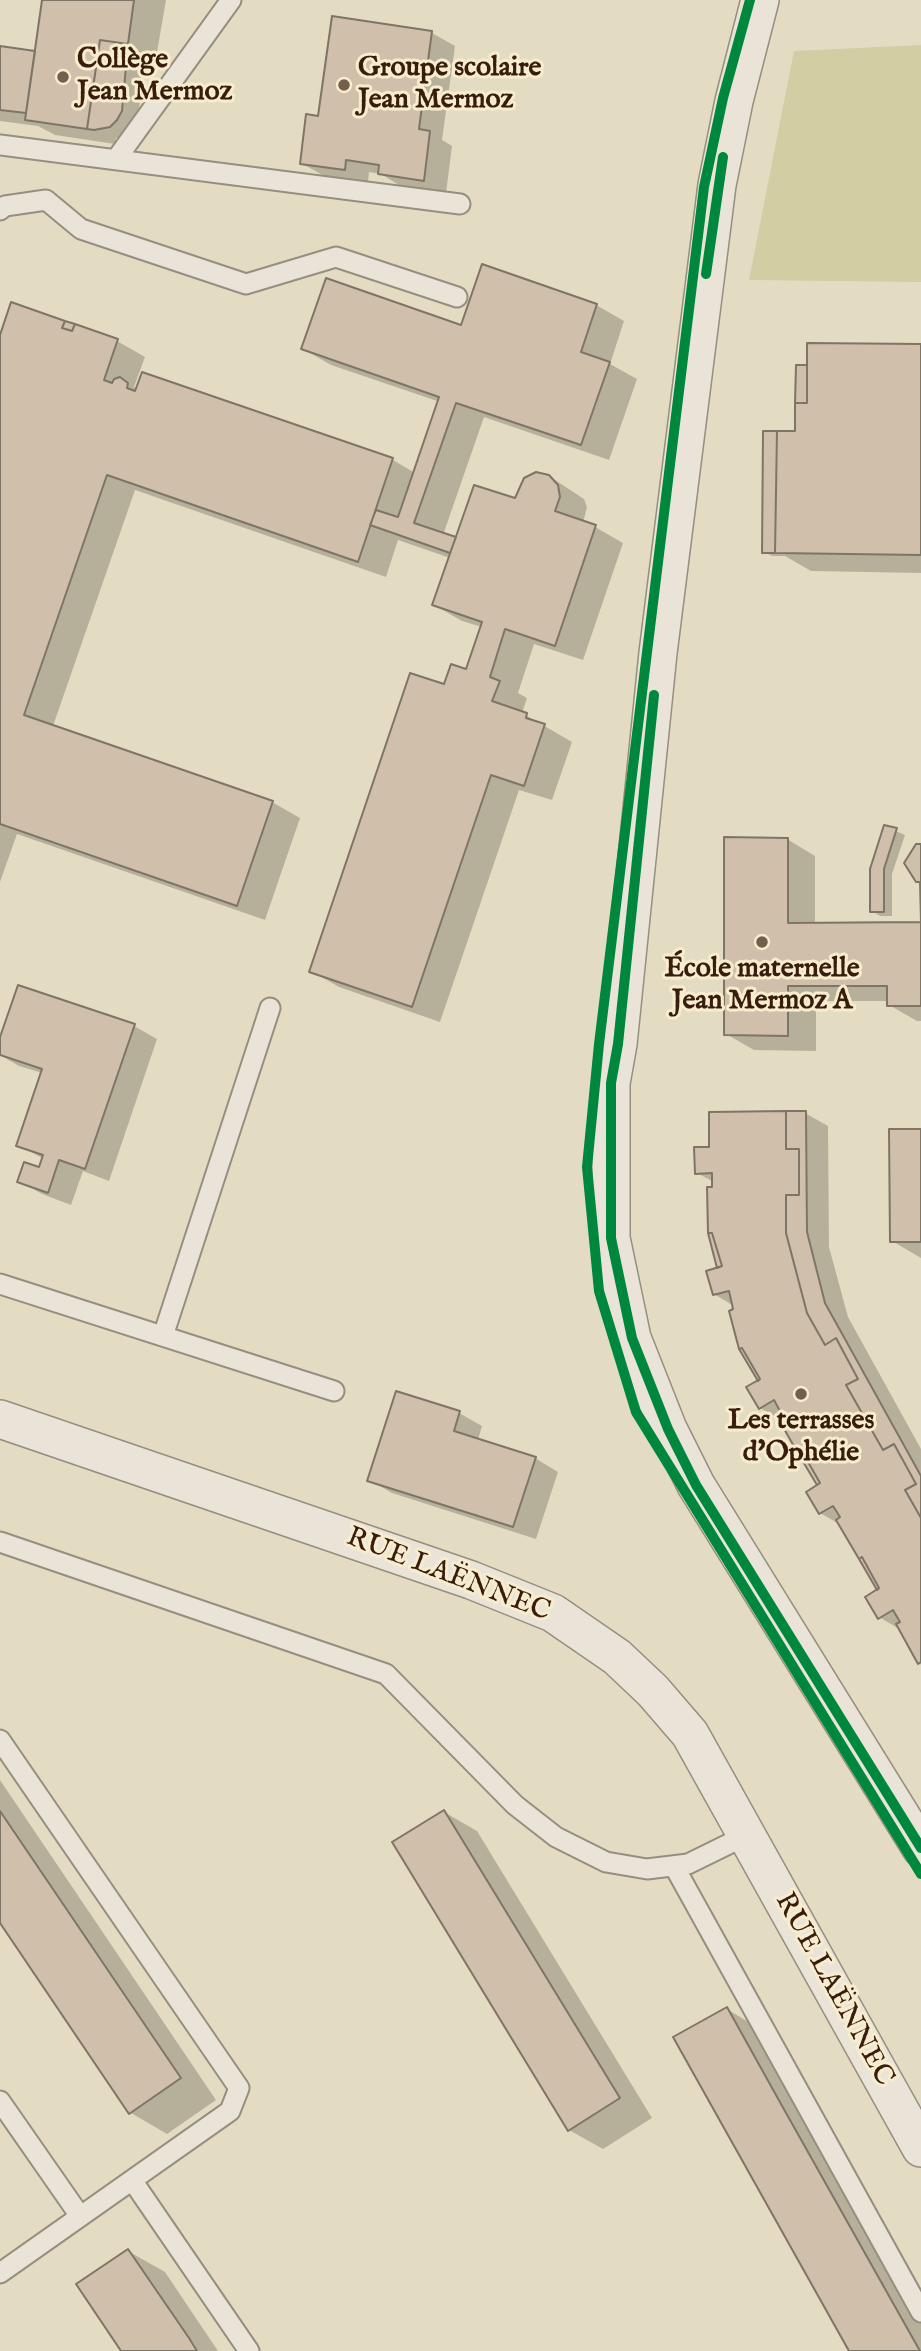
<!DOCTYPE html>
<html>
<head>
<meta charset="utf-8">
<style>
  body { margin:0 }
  canvas { display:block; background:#e4dcc2 }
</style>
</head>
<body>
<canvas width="921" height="2351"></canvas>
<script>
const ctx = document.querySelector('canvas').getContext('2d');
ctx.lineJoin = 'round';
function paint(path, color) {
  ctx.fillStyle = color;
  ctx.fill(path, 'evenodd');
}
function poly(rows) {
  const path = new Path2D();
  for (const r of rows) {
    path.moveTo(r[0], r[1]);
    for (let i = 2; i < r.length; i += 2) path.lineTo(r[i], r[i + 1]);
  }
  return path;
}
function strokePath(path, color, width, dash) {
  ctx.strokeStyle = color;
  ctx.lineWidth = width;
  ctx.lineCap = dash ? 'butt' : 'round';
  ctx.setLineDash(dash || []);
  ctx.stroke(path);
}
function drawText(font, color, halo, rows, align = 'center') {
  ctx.font = font + ' "IM FELL English",serif';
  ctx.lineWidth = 6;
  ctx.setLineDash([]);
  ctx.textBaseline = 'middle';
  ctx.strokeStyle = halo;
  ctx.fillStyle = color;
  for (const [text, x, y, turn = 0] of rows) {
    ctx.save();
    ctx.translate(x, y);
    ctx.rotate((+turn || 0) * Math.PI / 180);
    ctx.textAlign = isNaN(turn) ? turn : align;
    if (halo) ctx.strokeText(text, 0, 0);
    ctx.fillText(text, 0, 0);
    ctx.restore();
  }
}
const green = poly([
  [921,45,921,282,749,280,794,51]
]);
const shadow = poly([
  [43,0,166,0,156,58,144,57,138,121,127,136,116,138,115,144,55,135,38,126,0,121,0,48,36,53],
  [333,18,432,33,455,46,442,140,452,146,446,193,402,187,381,174,369,172,368,182,324,176,301,163,319,118],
  [596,305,624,321,610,364,637,379,609,460,484,417,443,535,457,540,549,476,584,499,587,507,583,523,595,527,623,543,583,660,534,644,518,693,527,698,522,713,572,742,552,800,519,790,440,1022,339,987,311,971,445,687,468,671,482,627,462,621,434,605,450,558,398,540,386,577,135,490,53,726,272,802,300,818,265,920,17,834,0,882,0,340,117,341,145,357,134,387,138,389,143,374,393,460,415,473,440,402,331,365,303,349,462,328],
  [921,346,921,573,811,571,785,556,772,556,764,552,797,433],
  [886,827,905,835,892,874,892,916,880,916,872,911],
  [787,839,815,856,815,924,921,924,921,1021,917,1021,889,1005,889,1001,816,1001,816,1051,754,1050,726,1034],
  [134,1026,157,1039,109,1181,83,1171,71,1205,42,1194,19,1181,41,1169,44,1159,18,1145,42,1073,19,1066,0,1055,0,1043],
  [805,1113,828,1126,829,1247,848,1317,921,1449,921,1665,901,1630,879,1617,882,1589,841,1525,820,1513,819,1486,781,1420,760,1408,760,1381,734,1306,714,1294,719,1269,714,1182,697,1173,711,1149],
  [921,1130,921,1258,892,1241],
  [459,1413,482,1426,478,1440,535,1458,558,1472,536,1539,392,1493,369,1480],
  [0,1780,216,2100,167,2134,131,2113,0,1920],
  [444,1812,477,1831,652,2118,603,2149,569,2130],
  [727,2009,760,2029,921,2314,921,2351,851,2351],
  [128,2251,165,2272,218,2351,123,2351]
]);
const building = poly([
  [42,0,134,0,128,44,100,40,87,129,25,120,42,0],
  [332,16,432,31,419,129,430,131,424,181,378,174,379,165,346,160,345,170,300,164,306,114,318,116,332,16],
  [100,40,128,44,122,111,117,120,110,127,94,130,87,129,100,40],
  [0,46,35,51,26,113,0,110,0,46],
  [482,264,597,304,581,352,610,362,581,445,456,403,414,523,456,537,450,553,370,525,376,510,398,517,439,397,301,349,326,278,461,325,482,264],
  [11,302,65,321,62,328,72,331,75,324,118,339,104,380,112,383,114,379,120,377,128,383,127,388,135,391,142,372,393,458,358,562,107,475,24,715,273,801,237,906,0,824,0,335,11,302],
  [65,321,75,324,72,331,62,328,65,321],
  [807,343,921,344,921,555,775,553,777,431,795,431,795,403,807,403,807,343],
  [796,365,807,365,807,403,795,403,796,365],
  [763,431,777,431,775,553,762,553,763,431],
  [536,472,549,475,558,485,560,497,555,511,596,525,555,646,505,629,490,677,500,681,492,701,527,713,526,718,545,724,524,786,491,775,412,1007,309,972,410,673,444,684,451,664,466,669,482,622,432,605,474,485,515,498,524,478,536,472],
  [884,825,897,828,884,869,884,912,870,912,870,869,884,825],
  [724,837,788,838,788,923,921,922,921,1006,887,1006,887,986,788,986,788,1036,724,1035,724,837],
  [916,844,921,844,921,922,920,882,916,882,904,863,916,844],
  [18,985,135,1024,85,1169,59,1160,48,1193,17,1182,24,1162,39,1167,43,1155,16,1146,42,1069,0,1055,0,1037,18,985],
  [786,1111,786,1149,799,1149,799,1195,786,1195,786,1233,807,1313,825,1345,836,1338,858,1379,846,1385,883,1450,894,1444,916,1484,905,1490,921,1518,921,1662,918,1664,896,1624,900,1622,893,1610,878,1619,865,1597,879,1588,862,1557,859,1559,836,1520,840,1517,833,1506,819,1514,806,1492,820,1483,803,1453,799,1455,776,1415,781,1413,774,1400,759,1409,746,1387,760,1379,742,1348,739,1349,729,1311,733,1309,729,1291,713,1295,706,1271,722,1266,712,1233,708,1233,707,1187,712,1187,712,1173,695,1174,694,1147,709,1147,709,1112,786,1111],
  [786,1111,806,1111,807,1232,825,1303,921,1476,921,1518,905,1490,916,1484,894,1444,883,1450,846,1385,858,1379,836,1338,825,1345,807,1313,786,1233,786,1195,799,1195,799,1149,786,1149,786,1111],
  [889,1129,921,1129,921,1242,890,1242,889,1129],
  [708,1233,712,1233,722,1266,717,1268,708,1233],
  [742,1348,760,1379,758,1381,739,1349,742,1348],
  [396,1391,460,1411,454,1431,536,1457,513,1527,367,1481,396,1391],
  [803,1453,820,1483,817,1485,799,1455,803,1453],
  [862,1557,879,1588,877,1590,859,1559,862,1557],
  [444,1810,620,2098,568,2131,392,1842,444,1810],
  [0,1811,181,2078,129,2114,0,1923,0,1811],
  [727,2007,781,2104,920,2351,849,2351,673,2037,727,2007],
  [128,2249,189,2338,197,2351,121,2351,76,2284,128,2249]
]);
const lane = poly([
  [0,145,460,204],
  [117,158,231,0],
  [0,210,5,206,46,200,81,229,246,284,336,257,457,297],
  [0,1284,334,1391],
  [163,1336,270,1008],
  [0,1542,386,1674,515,1805,556,1837,606,1862,647,1869,688,1864,747,1835],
  [0,1740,239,2088,230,2111,0,2273],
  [674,1866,921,2312],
  [0,2101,80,2216],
  [132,2180,249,2351]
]);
const street = poly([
  [760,0,734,101,717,185,658,653,618,1044,611,1083,611,1238,632,1338,668,1429,696,1485,921,1848],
  [0,1419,471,1580,553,1613,617,1657,653,1691,690,1734,921,2148]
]);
const cycleway = poly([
  [750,0,723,98,704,187,599,1044,587,1167,599,1291,636,1412,921,1874],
  [706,274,723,157],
  [654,695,618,1044,611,1083,611,1238,632,1338,668,1429,696,1485,921,1848]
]);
const markers = [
  [63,77,7,"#745f4d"],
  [344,85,7,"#745f4d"],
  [762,942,7,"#745f4d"],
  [801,1394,7,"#745f4d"]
];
const poiNames = [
  ["Collège",77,61],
  ["Jean Mermoz",77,93],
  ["Groupe scolaire",358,69],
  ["Jean Mermoz",358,101],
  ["École maternelle",762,970,"center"],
  ["Jean Mermoz A",762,1002,"center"],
  ["Les terrasses",801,1422,"center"],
  ["d'Ophélie",801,1454,"center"]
];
const streetNames = [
  ["RUE LAËNNEC",448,1576,21],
  ["RUE LAËNNEC",833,1990,61]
];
paint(green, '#d2cda2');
paint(shadow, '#0003');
paint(building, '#cfbfab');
strokePath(building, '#7e7567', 2);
strokePath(lane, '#968e7e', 23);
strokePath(street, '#968e7e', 40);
strokePath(lane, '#e9e4d7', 19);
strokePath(street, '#e9e4d7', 37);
strokePath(cycleway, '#00873e', 10);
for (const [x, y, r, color] of markers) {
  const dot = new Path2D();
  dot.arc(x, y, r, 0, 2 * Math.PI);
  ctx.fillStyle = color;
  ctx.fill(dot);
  strokePath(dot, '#f7edce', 2.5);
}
drawText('bold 28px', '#381c0e', '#f7edce', poiNames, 'left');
drawText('28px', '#381c0e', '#f7edce', streetNames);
</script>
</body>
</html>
